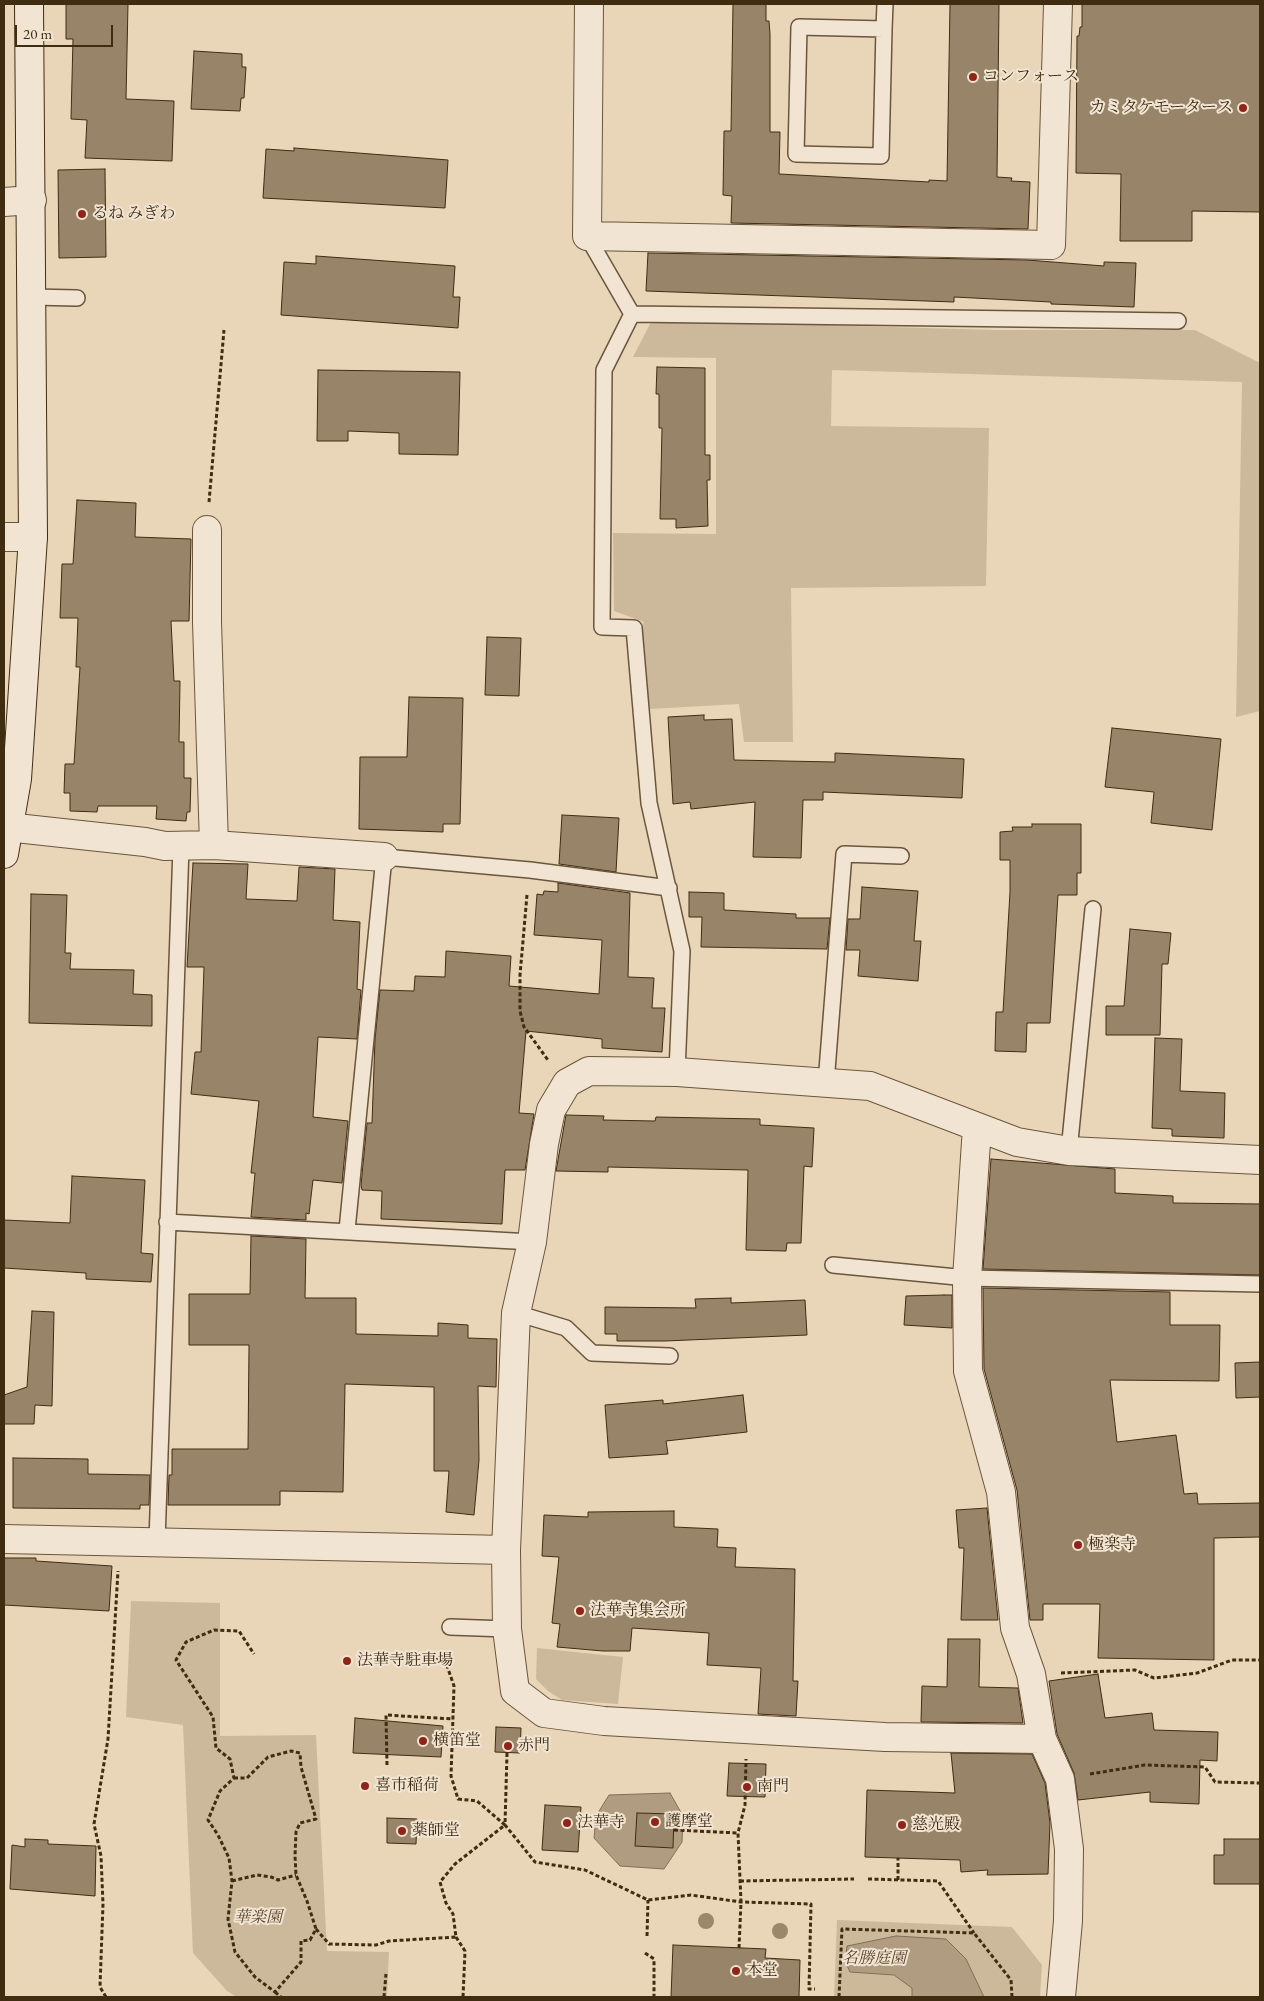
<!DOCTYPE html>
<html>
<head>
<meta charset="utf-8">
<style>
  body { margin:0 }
  #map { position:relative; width:1264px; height:2001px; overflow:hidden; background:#e9d6b9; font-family:"EB Garamond",serif }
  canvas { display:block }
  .frame { position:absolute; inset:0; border:5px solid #402c11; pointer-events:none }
  .scale { position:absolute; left:15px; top:25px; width:98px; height:22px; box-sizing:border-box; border:2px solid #402c11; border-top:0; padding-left:6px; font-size:15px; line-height:18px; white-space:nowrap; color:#402c11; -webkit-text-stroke:4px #f1e4d2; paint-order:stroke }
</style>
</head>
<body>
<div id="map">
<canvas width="1264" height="2001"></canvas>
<div class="frame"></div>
<div class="scale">20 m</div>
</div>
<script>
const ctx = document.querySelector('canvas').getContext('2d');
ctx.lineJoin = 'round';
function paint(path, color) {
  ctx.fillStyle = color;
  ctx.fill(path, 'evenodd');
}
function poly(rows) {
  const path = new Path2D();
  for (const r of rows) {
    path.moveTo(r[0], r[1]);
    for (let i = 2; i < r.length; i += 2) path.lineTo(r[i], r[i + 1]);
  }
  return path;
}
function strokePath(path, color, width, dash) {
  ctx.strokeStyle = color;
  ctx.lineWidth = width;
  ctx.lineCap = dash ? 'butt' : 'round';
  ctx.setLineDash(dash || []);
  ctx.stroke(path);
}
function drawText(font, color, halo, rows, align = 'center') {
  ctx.font = font + ' "EB Garamond","Noto Serif JP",serif';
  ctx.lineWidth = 4;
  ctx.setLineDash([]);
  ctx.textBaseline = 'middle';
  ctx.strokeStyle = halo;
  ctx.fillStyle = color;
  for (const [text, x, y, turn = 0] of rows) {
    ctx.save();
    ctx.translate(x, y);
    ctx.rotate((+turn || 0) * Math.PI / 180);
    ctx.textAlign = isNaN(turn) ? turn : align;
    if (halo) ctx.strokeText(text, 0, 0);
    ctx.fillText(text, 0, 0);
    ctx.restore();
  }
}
const green = poly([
  [652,320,993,330,1195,330,1260,363,1260,711,1236,717,1242,382,832,370,831,426,989,428,986,586,791,588,793,742,744,742,739,704,650,709,644,702,640,629,644,622,614,611,613,533,716,534,716,358,633,357],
  [131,1601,220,1603,220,1736,316,1735,327,1951,389,1952,387,1997,237,1997,227,1991,193,1953,183,1725,126,1717],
  [537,1648,623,1657,618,1704,562,1700,548,1691,536,1679],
  [837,1920,1012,1927,1042,1965,1040,1997,834,1997]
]);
const water = poly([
  [670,1793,683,1816,682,1842,664,1869,620,1866,594,1838,596,1816,609,1795,670,1793],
  [896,1936,946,1939,966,1959,984,1997,912,1997,912,1988,894,1975,850,1972,845,1961,847,1946,896,1936]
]);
const building = poly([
  [66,4,128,4,126,99,174,101,172,161,85,158,87,120,71,119,73,39,66,39,66,4],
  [733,4,766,4,766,21,769,21,770,34,770,132,780,132,779,174,929,182,929,180,947,181,950,4,999,4,997,177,1012,178,1011,181,1030,182,1028,229,731,223,732,196,723,195,724,131,731,131,733,4],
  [1082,4,1260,4,1260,212,1192,211,1192,241,1120,241,1121,174,1076,173,1077,36,1079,36,1080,27,1082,27,1082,4],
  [194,51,242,54,242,67,246,67,244,98,241,98,240,111,191,109,194,51],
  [294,148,448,160,445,208,263,198,266,149,294,151,294,148],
  [105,169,106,257,59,258,58,170,105,169],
  [648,253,1027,260,1104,266,1104,262,1136,263,1134,307,1051,304,1051,302,954,297,954,302,646,291,648,253],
  [316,256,455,266,453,297,460,297,458,328,281,315,284,262,316,264,316,256],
  [657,367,705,368,705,455,710,455,710,480,707,480,708,526,676,528,676,519,660,519,662,428,659,428,659,394,656,394,657,367],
  [318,370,460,372,458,455,399,454,399,433,348,431,348,441,317,441,318,370],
  [77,500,136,503,135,537,191,539,189,621,171,621,174,681,180,681,179,742,184,742,184,778,191,778,190,812,187,812,186,821,156,819,157,806,98,806,97,812,70,811,70,793,64,793,65,764,74,764,80,667,76,667,78,618,60,618,62,564,73,564,77,500],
  [487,637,521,638,519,696,485,695,487,637],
  [409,697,463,698,460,824,443,824,443,832,359,829,360,757,407,757,409,697],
  [704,715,704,720,732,719,734,760,835,762,835,753,964,759,962,798,823,792,823,800,803,800,801,858,753,857,755,802,691,809,690,802,673,804,668,717,704,715],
  [1112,728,1221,739,1212,830,1151,823,1154,792,1105,787,1112,728],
  [562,815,619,818,616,872,559,864,562,815],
  [1032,824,1081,824,1081,873,1077,873,1077,895,1058,895,1050,1023,1027,1023,1026,1052,995,1051,996,1012,1003,1012,1010,892,1010,860,1000,860,1000,832,1013,831,1012,827,1032,827,1032,824],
  [193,863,248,864,246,899,297,901,299,867,335,869,333,920,360,922,357,989,361,990,357,1039,318,1037,313,1117,348,1121,342,1183,313,1180,309,1214,306,1213,306,1220,251,1217,255,1173,251,1173,259,1101,191,1094,195,1052,201,1052,204,967,187,967,193,863],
  [558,883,630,893,628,977,654,978,652,1008,665,1008,662,1052,602,1048,602,1039,526,1031,519,1113,534,1114,525,1170,505,1170,502,1224,381,1219,382,1191,362,1190,361,1185,367,1123,372,1123,375,1039,380,990,414,991,415,976,445,977,446,951,511,956,509,986,599,994,602,940,534,935,537,894,543,895,544,891,558,892,558,883],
  [862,887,918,891,914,941,921,941,918,981,858,976,860,950,846,950,848,919,860,919,862,887],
  [689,892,724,893,724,910,796,914,796,918,830,918,827,949,701,947,702,917,689,917,689,892],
  [31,894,67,895,65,953,71,953,70,969,134,970,133,994,152,995,152,1026,29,1023,31,894],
  [1130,929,1171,933,1168,964,1162,964,1160,1035,1106,1035,1106,1006,1124,1006,1130,929],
  [1155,1038,1182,1039,1180,1091,1225,1093,1224,1138,1172,1136,1172,1129,1152,1128,1155,1038],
  [566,1115,604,1116,603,1120,655,1121,656,1117,760,1119,760,1125,814,1128,812,1167,804,1166,801,1243,787,1243,786,1251,746,1250,748,1170,608,1167,608,1172,556,1171,566,1115],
  [991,1159,1115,1169,1115,1193,1173,1196,1173,1203,1260,1204,1260,1275,983,1269,991,1159],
  [72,1176,145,1180,141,1253,153,1254,151,1282,86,1279,86,1273,4,1268,4,1220,70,1223,72,1176],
  [251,1236,306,1239,305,1298,356,1298,356,1334,438,1336,438,1323,468,1325,468,1338,497,1339,496,1387,478,1386,479,1460,474,1515,446,1512,449,1471,434,1471,434,1387,345,1384,343,1492,280,1491,280,1505,168,1505,169,1475,172,1475,172,1449,248,1449,249,1345,189,1345,189,1294,250,1294,251,1236],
  [983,1288,1170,1292,1170,1325,1220,1325,1219,1381,1110,1380,1117,1442,1176,1435,1184,1494,1197,1493,1198,1504,1260,1503,1260,1537,1214,1538,1214,1660,1098,1658,1100,1604,1043,1604,1043,1620,1030,1620,1017,1490,984,1369,983,1288],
  [944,1295,952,1295,952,1328,904,1325,906,1296,944,1295],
  [731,1298,731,1303,805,1300,807,1335,665,1341,617,1341,617,1334,605,1334,605,1307,696,1308,695,1299,731,1298],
  [32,1311,54,1312,52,1406,35,1405,34,1424,4,1424,4,1395,27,1387,32,1311],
  [1260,1362,1260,1397,1236,1398,1235,1363,1260,1362],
  [743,1395,747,1432,666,1441,668,1454,609,1458,605,1405,663,1400,663,1404,743,1395],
  [13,1458,88,1459,88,1474,150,1475,149,1505,140,1505,140,1509,13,1508,13,1458],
  [987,1508,998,1620,961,1620,964,1548,959,1548,956,1510,987,1508],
  [674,1511,674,1527,718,1529,717,1547,736,1548,735,1567,795,1569,793,1681,798,1681,796,1716,758,1714,761,1668,707,1665,709,1633,632,1628,630,1651,603,1651,557,1647,560,1624,552,1623,559,1557,542,1556,544,1515,588,1517,588,1512,674,1511],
  [4,1558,36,1558,36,1561,112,1566,109,1611,4,1605,4,1558],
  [948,1639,980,1639,979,1687,1018,1688,1023,1723,921,1722,922,1686,947,1687,948,1639],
  [1098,1674,1105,1718,1152,1713,1154,1730,1218,1732,1217,1761,1200,1760,1199,1804,1150,1802,1150,1792,1078,1800,1074,1773,1057,1734,1049,1681,1098,1674],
  [355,1718,443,1726,441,1757,353,1753,355,1718],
  [496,1727,521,1728,520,1753,495,1752,496,1727],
  [951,1753,1032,1754,1045,1783,1050,1823,1048,1874,987,1875,988,1870,961,1872,960,1860,865,1857,867,1790,955,1793,951,1753],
  [729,1763,766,1764,765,1797,727,1796,729,1763],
  [545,1805,581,1807,578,1852,542,1850,545,1805],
  [637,1813,674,1814,673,1848,635,1846,637,1813],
  [387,1818,417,1819,416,1844,387,1843,387,1818],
  [25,1839,48,1840,48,1844,96,1846,95,1896,10,1889,12,1845,25,1847,25,1839],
  [1224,1839,1260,1839,1260,1884,1214,1884,1214,1855,1224,1855,1224,1839],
  [673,1945,766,1949,765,1958,800,1960,799,1997,671,1997,673,1945]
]);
const path = poly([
  [209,502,224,330],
  [527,895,520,975,520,1011,524,1027,548,1060],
  [1061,1673,1135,1670,1154,1678,1197,1673,1232,1660,1260,1660],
  [507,1753,505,1825,535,1862,585,1870,648,1900,691,1895,741,1902,811,1904,809,1989,815,1989],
  [387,1765,386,1715,453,1719],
  [1090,1774,1145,1765,1205,1767,1215,1782,1260,1783],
  [234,1778,247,1778,268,1757,291,1751,300,1753,301,1767,316,1819,300,1823,296,1832,295,1856,296,1875,307,1901,316,1929,310,1940,301,1941,301,1962,275,1992,255,1977,235,1952,228,1919,232,1881,229,1858,218,1835,208,1820,220,1791,234,1778,230,1759,216,1748,213,1717,176,1660,186,1642,214,1630,239,1631,254,1654],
  [674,1830,738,1833],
  [868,1879,938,1881,974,1933],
  [898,1880,898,1858],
  [232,1881,257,1875,271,1877,278,1880,296,1875],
  [740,1881,854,1879],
  [316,1929,329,1944,376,1945,389,1941,456,1937,453,1914,446,1903,440,1882,455,1864,505,1825,477,1801,458,1799,451,1776,454,1686,446,1663,428,1653],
  [647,1936,648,1900],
  [456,1937,465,1951,463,1997,465,1997],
  [739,1948,741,1902,738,1833,745,1805,746,1759],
  [645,1953,654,1959,654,1997],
  [275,1992,281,1997],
  [106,1997,100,1987,103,1904,101,1856,94,1824,108,1739,118,1571],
  [384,1997,386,1974],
  [839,1997,842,1929,974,1933,1011,1980,1012,1997]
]);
const lane = poly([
  [884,29,799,27,796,154,881,156,884,29,885,4],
  [587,236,632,314,604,370,602,627,634,628,649,803,682,951,677,1072],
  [32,297,77,298],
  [632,314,1178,321],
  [826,1083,844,854,901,856],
  [1069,1151,1093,909],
  [167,1222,532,1242],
  [347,1230,384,857,530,870,669,888],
  [833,1265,967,1278,1260,1284],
  [516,1313,566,1328,592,1353,670,1356],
  [157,1541,181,847],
  [450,1627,507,1629]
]);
const street = poly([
  [589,4,587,236,1051,245,1058,4],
  [4,202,32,200],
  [207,530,207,622,214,845],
  [4,537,33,537],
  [7,827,145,842,165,846,214,845,384,857],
  [977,1127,967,1278,968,1371,1001,1492,1015,1628,1031,1674,1042,1739],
  [4,1539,506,1550,507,1629,515,1691,544,1713,604,1721,885,1737,1042,1739,1060,1779,1069,1849,1068,1921,1061,1997],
  [506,1550,516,1313,532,1242,544,1144,551,1110,567,1083,589,1071,677,1072,870,1086,1017,1142,1069,1151,1260,1160]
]);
const secondary = poly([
  [4,854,17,779,33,537,29,4]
]);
const trees = [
  [706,1921],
  [780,1931]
];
const markers = [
  [973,77,5,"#8f2418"],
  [1243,108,5,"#8f2418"],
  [82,214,5,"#8f2418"],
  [1078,1545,5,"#8f2418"],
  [580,1611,5,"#8f2418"],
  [347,1661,5,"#8f2418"],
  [423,1741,5,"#8f2418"],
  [508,1746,5,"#8f2418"],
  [365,1786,5,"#8f2418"],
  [747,1787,5,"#8f2418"],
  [655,1822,5,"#8f2418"],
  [567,1823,5,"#8f2418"],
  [902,1825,5,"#8f2418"],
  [402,1831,5,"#8f2418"],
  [736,1971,5,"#8f2418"]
];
const poiNames = [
  ["コンフォース",983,77],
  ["カミタケモータース",1233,108,"right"],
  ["るね みぎわ",92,214],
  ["極楽寺",1088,1545],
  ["法華寺集会所",590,1611],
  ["法華寺駐車場",357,1661],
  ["横笛堂",433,1741],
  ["赤門",518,1746],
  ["喜市稲荷",375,1786],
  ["南門",757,1787],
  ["護摩堂",665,1822],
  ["法華寺",577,1823],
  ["慈光殿",912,1825],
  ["薬師堂",412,1831],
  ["本堂",746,1971]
];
const parkNames = [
  ["華楽園",258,1918],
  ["名勝庭園",874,1959]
];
paint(green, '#ccb99c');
paint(water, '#b09c80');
strokePath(water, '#836f54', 1);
paint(building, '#988468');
strokePath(building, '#402c11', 1);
strokePath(lane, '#6a563b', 18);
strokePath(street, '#6a563b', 30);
strokePath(secondary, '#402c11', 30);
strokePath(path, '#402c11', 3, [4, 2.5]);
strokePath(lane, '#f1e4d2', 15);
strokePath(street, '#f1e4d2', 28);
strokePath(secondary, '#f1e4d2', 28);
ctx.fillStyle = '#9b886c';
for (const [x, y] of trees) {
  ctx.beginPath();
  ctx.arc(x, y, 8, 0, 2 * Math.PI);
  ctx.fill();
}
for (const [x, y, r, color] of markers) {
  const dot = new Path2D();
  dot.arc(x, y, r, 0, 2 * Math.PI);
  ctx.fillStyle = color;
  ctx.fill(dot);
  strokePath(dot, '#f1e4d2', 2);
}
drawText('16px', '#402c11', '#f1e4d2', poiNames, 'left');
drawText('italic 16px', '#5c482d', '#f1e4d2', parkNames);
</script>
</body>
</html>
